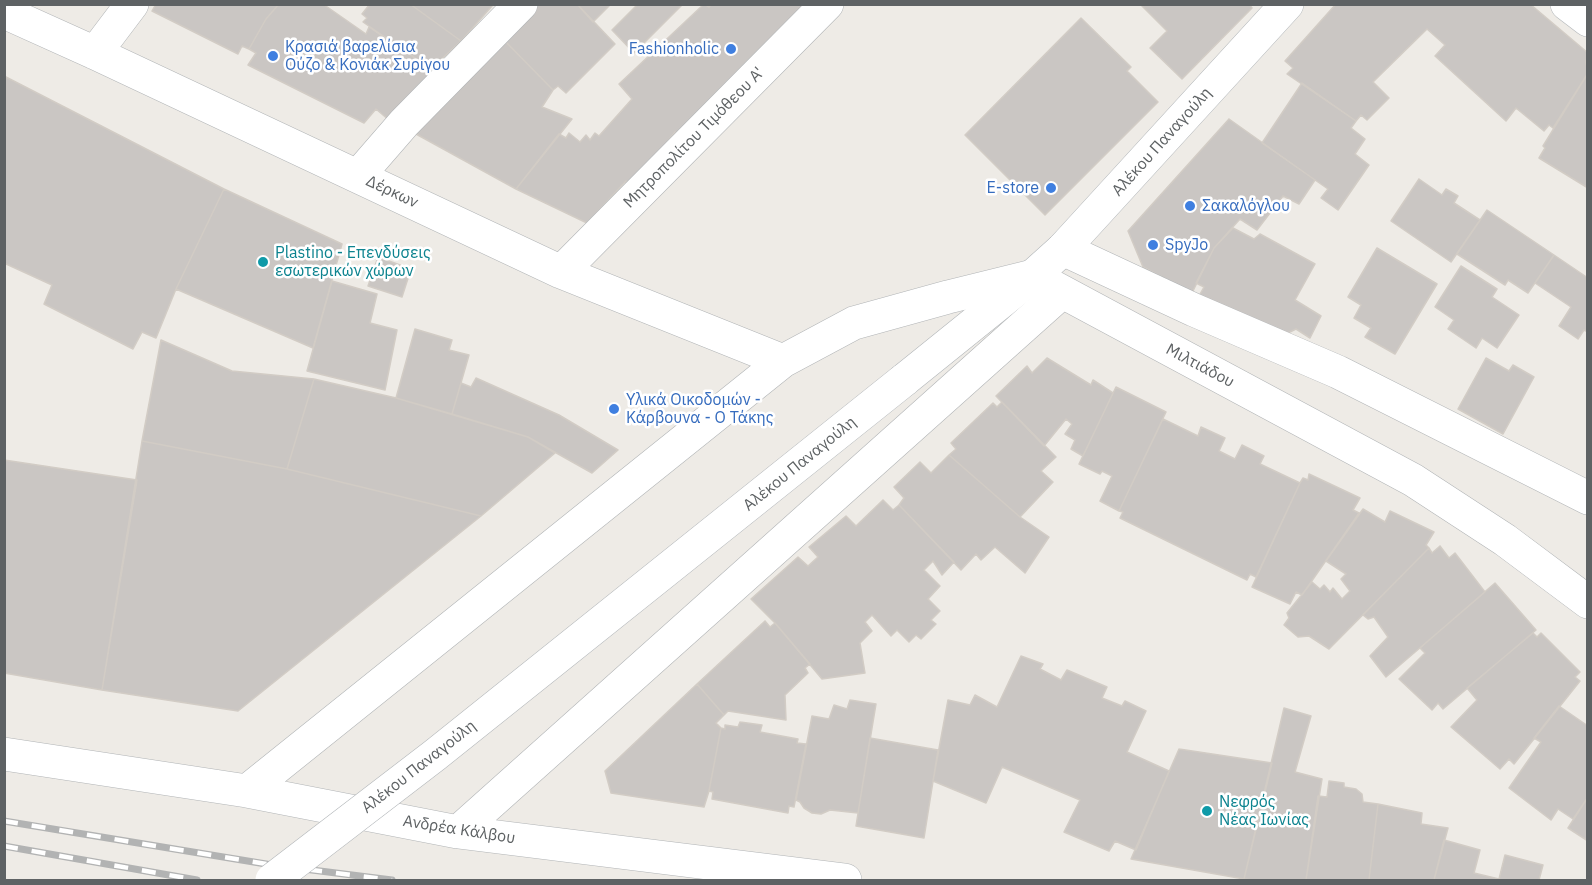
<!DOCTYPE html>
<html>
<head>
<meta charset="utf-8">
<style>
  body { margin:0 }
  #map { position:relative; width:1592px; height:885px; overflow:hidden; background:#eeebe6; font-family:"IBM Plex Sans",sans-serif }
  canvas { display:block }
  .frame { position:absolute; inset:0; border:6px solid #5e6264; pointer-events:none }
</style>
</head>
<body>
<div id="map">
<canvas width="1592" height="885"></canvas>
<div class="frame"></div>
</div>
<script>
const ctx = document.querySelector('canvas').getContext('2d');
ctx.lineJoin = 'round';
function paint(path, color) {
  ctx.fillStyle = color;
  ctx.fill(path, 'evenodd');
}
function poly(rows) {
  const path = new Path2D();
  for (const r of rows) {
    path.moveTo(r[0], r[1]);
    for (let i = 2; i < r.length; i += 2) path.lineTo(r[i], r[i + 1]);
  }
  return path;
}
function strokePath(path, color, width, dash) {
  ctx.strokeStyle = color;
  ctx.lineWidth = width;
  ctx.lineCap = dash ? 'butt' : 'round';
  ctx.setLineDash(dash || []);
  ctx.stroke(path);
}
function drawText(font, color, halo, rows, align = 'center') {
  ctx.font = font + ' "IBM Plex Sans",sans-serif';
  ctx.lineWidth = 5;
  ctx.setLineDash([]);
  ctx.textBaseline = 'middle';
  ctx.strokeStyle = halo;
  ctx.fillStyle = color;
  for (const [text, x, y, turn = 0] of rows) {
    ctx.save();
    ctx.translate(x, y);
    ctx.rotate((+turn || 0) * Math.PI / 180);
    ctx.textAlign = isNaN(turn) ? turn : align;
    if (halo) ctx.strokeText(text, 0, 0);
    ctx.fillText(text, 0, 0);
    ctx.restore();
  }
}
const building = poly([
  [156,4,279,4,266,19,249,49,242,46,238,54,152,11,156,4],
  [279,4,323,4,366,34,369,27,434,71,390,121,376,109,364,123,248,65,256,53,249,49,266,19,279,4],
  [370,4,410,4,461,41,431,69,363,22,367,18,362,14,370,4],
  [410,4,490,4,492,6,461,41,410,4],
  [534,4,577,4,615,44,566,93,558,86,553,90,501,37,534,4],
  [577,4,611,4,593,22,577,4],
  [638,4,683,4,634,53,612,30,638,4],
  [704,4,709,7,712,4,808,4,680,135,675,132,668,141,672,145,630,185,626,181,587,223,516,189,559,134,566,138,569,133,580,142,586,135,590,140,595,133,599,136,632,99,619,84,704,4],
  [1140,4,1249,4,1252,8,1182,79,1150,48,1167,31,1140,4],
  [1336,4,1530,4,1588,53,1586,62,1588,73,1553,128,1549,125,1544,131,1516,108,1506,121,1435,56,1445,45,1427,29,1373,82,1389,98,1367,120,1361,115,1356,121,1287,74,1293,68,1285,61,1336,4],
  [1081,18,1131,67,1127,71,1158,102,1045,215,965,135,1081,18],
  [505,41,553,90,542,107,572,119,516,189,416,134,505,41],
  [1588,73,1588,188,1539,158,1545,148,1543,146,1588,73],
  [4,76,224,189,176,289,156,338,142,332,133,349,44,304,52,285,4,263,4,76],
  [1302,83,1356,121,1351,128,1365,139,1355,154,1369,165,1338,210,1321,198,1328,189,1262,143,1302,83],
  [1229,119,1315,180,1299,204,1283,196,1257,230,1240,219,1214,248,1192,293,1143,267,1128,231,1229,119],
  [1419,179,1442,195,1446,189,1458,196,1454,203,1480,220,1451,262,1391,221,1419,179],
  [224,189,342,244,313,348,176,289,224,189],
  [1487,210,1554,255,1528,293,1508,280,1505,285,1457,254,1487,210],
  [1233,228,1254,239,1260,234,1315,264,1295,300,1321,316,1310,338,1296,329,1284,335,1199,296,1204,287,1196,283,1214,248,1233,228],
  [1377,248,1437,284,1395,354,1365,337,1371,328,1354,318,1361,305,1348,297,1377,248],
  [1554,255,1588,278,1588,332,1584,330,1578,339,1559,326,1571,307,1535,283,1554,255],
  [378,257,411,269,402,297,368,286,378,257],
  [1461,266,1497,289,1492,297,1519,315,1497,348,1482,338,1476,348,1448,329,1454,320,1435,307,1461,266],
  [332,281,377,294,370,323,397,330,385,390,307,371,332,281],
  [415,329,452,340,449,350,469,355,452,414,396,398,415,329],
  [161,340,232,371,314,379,287,469,142,441,161,340],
  [1047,358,1091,385,1093,380,1113,393,1083,456,1071,449,1075,440,1065,434,1072,424,1066,419,1044,446,996,396,1027,366,1032,373,1047,358],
  [1486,358,1509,371,1513,365,1534,377,1503,434,1458,409,1486,358],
  [476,378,559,415,618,450,592,473,528,437,452,414,461,383,471,387,476,378],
  [314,379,396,398,528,437,555,453,481,516,287,469,314,379],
  [1116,387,1166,412,1119,511,1100,501,1112,476,1102,471,1100,474,1079,464,1116,387],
  [1002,402,1056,457,1041,471,1053,482,1020,517,949,455,956,449,951,443,993,403,997,407,1002,402],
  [1163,419,1198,436,1201,427,1225,438,1219,451,1235,459,1242,445,1264,456,1260,464,1300,483,1256,577,1250,574,1247,580,1120,518,1123,512,1119,511,1163,419],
  [142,441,287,469,481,516,238,711,102,690,142,441],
  [949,455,1020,517,1049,537,1025,573,995,547,981,560,976,554,961,570,899,505,904,498,894,487,920,462,931,473,949,455],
  [4,460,137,480,102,690,4,673,4,460],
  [1309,474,1360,498,1353,510,1359,513,1302,595,1296,592,1290,604,1252,587,1300,483,1303,478,1308,480,1309,474],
  [883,500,893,510,899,505,954,562,942,575,933,561,924,570,940,586,928,599,940,611,931,620,936,624,921,639,916,635,909,642,897,630,891,636,872,615,865,622,872,631,860,643,865,673,822,679,775,623,751,599,798,557,808,566,818,557,809,547,846,516,856,526,883,500],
  [1363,509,1385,522,1390,511,1434,532,1426,545,1429,548,1329,649,1309,636,1298,637,1284,625,1289,618,1287,613,1312,582,1320,589,1324,585,1330,592,1333,588,1342,599,1350,591,1341,579,1346,574,1326,561,1363,509],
  [1440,546,1449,558,1455,553,1485,592,1386,677,1370,656,1388,637,1374,617,1368,619,1363,615,1429,548,1432,553,1440,546],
  [1495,583,1536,630,1443,709,1438,703,1432,710,1399,679,1425,653,1420,648,1495,583],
  [765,621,770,627,775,623,810,664,805,668,808,673,785,695,786,720,728,711,724,715,697,684,765,621],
  [1533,633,1537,637,1541,633,1580,672,1575,677,1580,681,1514,764,1509,759,1500,769,1451,727,1477,700,1467,688,1533,633],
  [1021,656,1043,664,1040,669,1061,680,1067,670,1107,687,1102,698,1122,706,1125,701,1146,711,1127,752,1169,771,1136,850,1115,841,1109,851,1064,832,1080,800,1002,767,986,803,933,781,948,700,970,705,975,695,997,707,1021,656],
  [697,684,724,715,716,723,721,728,709,791,704,807,611,793,605,771,697,684],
  [850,700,876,704,858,813,830,810,821,814,812,813,804,808,800,802,796,800,812,716,829,719,834,705,847,709,850,700],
  [1559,706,1588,726,1588,797,1573,819,1558,809,1551,820,1509,788,1541,742,1534,738,1559,706],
  [1284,708,1311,716,1295,772,1322,779,1306,880,1251,880,1244,879,1284,708],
  [740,722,762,725,760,732,798,739,797,743,806,744,794,807,789,806,788,813,712,799,713,792,709,791,721,728,725,729,725,725,738,727,740,722],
  [870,738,938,750,924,838,856,826,870,738],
  [1179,749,1272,763,1244,879,1131,859,1179,749],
  [1329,781,1344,783,1344,787,1356,789,1362,794,1363,802,1378,804,1369,880,1306,880,1318,796,1327,797,1329,781],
  [1588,797,1588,841,1568,828,1588,797],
  [1378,804,1422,813,1421,824,1448,828,1434,880,1369,880,1378,804],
  [1444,840,1480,850,1474,873,1499,879,1505,855,1543,865,1539,880,1434,880,1444,840]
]);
const street = poly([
  [4,12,95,53,561,272,783,361],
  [95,53,132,4],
  [358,176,404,123,521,4],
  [1063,249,1194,310,1338,372,1588,498],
  [561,272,827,4],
  [4,754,247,791,458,832,845,880],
  [247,791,783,361,854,323,948,297,1033,276,1413,480,1505,540,1588,602],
  [458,832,1062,292]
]);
const secondary = poly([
  [1567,4,1588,20],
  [904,380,1033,276,1063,249,1287,4]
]);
const rail = poly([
  [4,821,272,865,392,880],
  [4,846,197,880]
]);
const secondaryBridge = poly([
  [272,880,435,755,904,380]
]);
const markers = [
  [731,49,6,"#3f7fe0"],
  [273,56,6,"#3f7fe0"],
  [1051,188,6,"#3f7fe0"],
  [1190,206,6,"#3f7fe0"],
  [1153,245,6,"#3f7fe0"],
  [263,262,6,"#0f9aa8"],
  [614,409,6,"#3f7fe0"],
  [1207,811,6,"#0f9aa8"]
];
const shopNames = [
  ["Κρασιά βαρελίσια",285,47],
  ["Ούζο & Κονιάκ Συρίγου",285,65],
  ["Fashionholic",719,49,"right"],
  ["E-store",1039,188,"right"],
  ["Σακαλόγλου",1202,206],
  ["SpyJo",1165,245],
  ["Υλικά Οικοδομών -",626,400],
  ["Κάρβουνα - Ο Τάκης",626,418]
];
const streetNames = [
  ["Μητροπολίτου Τιμόθεου Α'",694,138,-45],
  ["Αλέκου Παναγούλη",1162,142,-48],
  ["Δέρκων",392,192,25],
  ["Μιλτιάδου",1200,366,28],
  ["Αλέκου Παναγούλη",800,464,-39],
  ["Αλέκου Παναγούλη",419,767,-38],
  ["Ανδρέα Κάλβου",459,830,9]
];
const cultureNames = [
  ["Plastino - Επενδύσεις",275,253],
  ["εσωτερικών χώρων",275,271],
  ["Νεφρός",1219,802],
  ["Νέας Ιωνίας",1219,820]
];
paint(building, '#cac6c3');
strokePath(building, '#d2ccc5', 1.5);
strokePath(street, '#b1b4b6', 34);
strokePath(secondary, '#b2b6b9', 34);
strokePath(street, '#fff', 33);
strokePath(secondary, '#fff', 33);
strokePath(rail, '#b2b3b3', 7);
strokePath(rail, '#fff', 4.5, [14]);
strokePath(secondaryBridge, '#b2b6b9', 34, []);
strokePath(secondaryBridge, '#fff', 33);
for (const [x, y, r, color] of markers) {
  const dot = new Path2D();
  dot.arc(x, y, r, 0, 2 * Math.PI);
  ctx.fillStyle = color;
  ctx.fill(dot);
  strokePath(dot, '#fff', 2);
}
drawText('16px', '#366cbe', '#fff', shopNames, 'left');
drawText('16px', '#5e6264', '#fff', streetNames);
drawText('16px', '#0d838f', '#fff', cultureNames, 'left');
</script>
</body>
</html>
